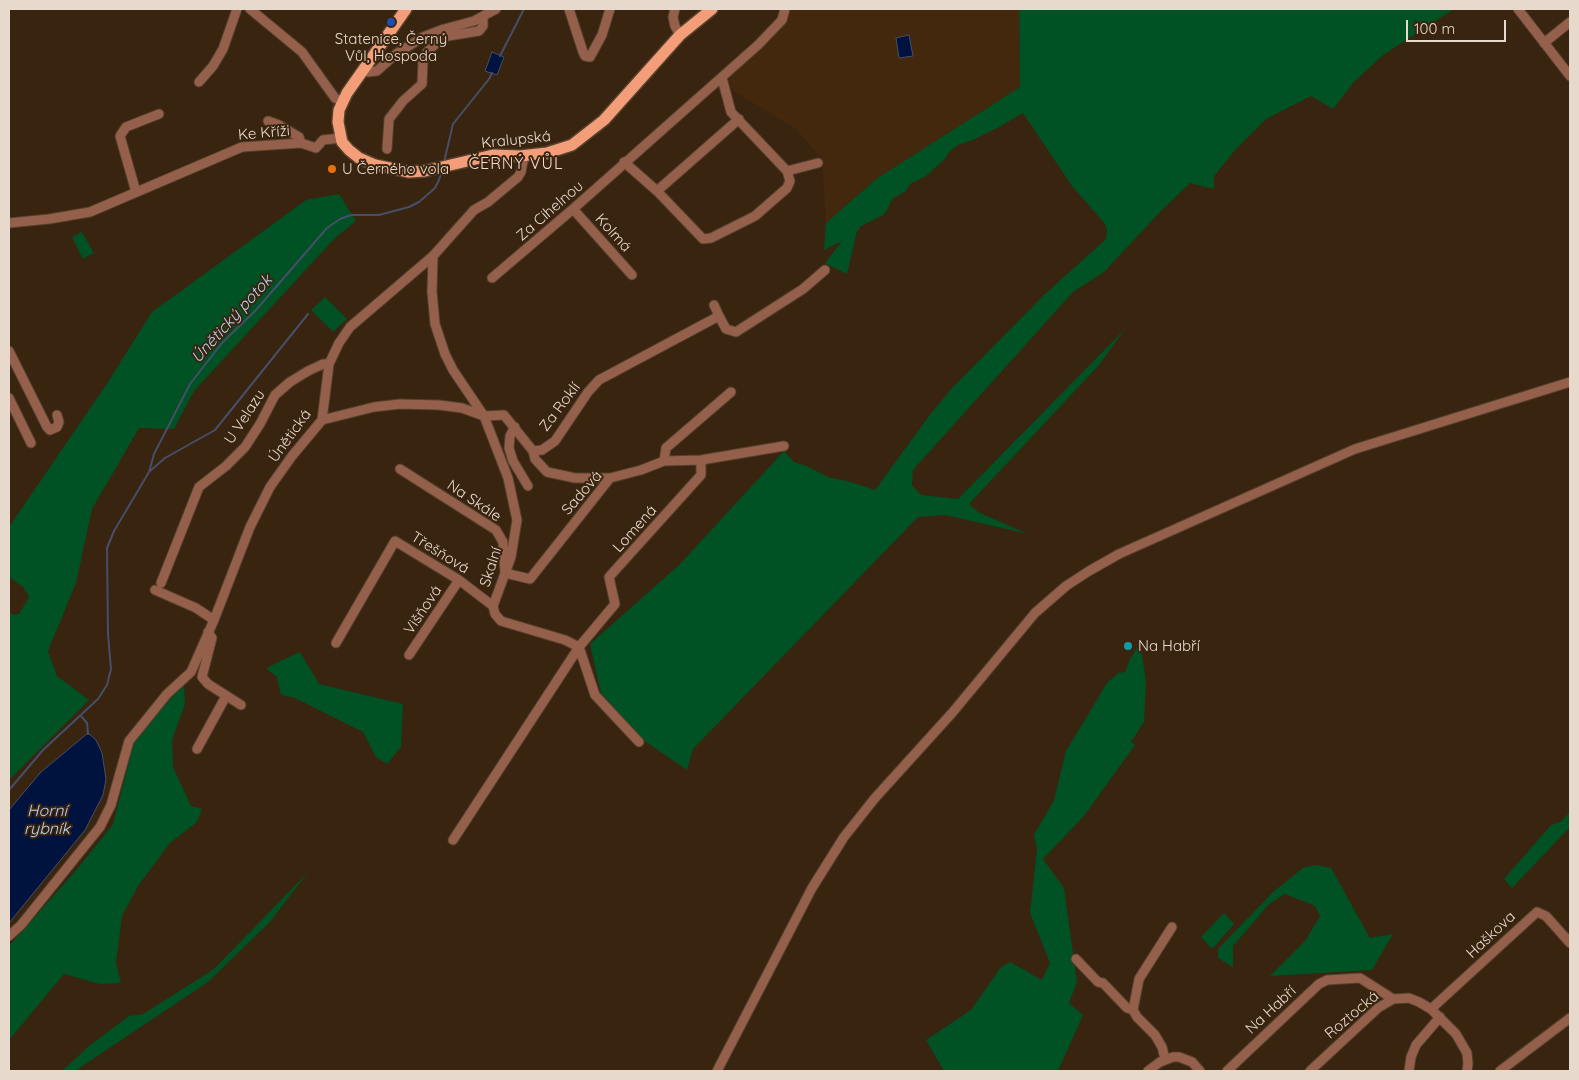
<!DOCTYPE html>
<html>
<head>
<meta charset="utf-8">
<style>
  body { margin:0 }
  #map { position:relative; width:1579px; height:1080px; overflow:hidden; background:#39240f; font-family:Quicksand,sans-serif }
  canvas { display:block }
  .frame { position:absolute; inset:0; border:10px solid #e8d9cd; pointer-events:none }
  .scale { position:absolute; left:1406px; top:20px; width:100px; height:22px; box-sizing:border-box; border:2px solid #e8d9cd; border-top:0; padding-left:6px; font-size:15px; line-height:18px; white-space:nowrap; color:#e8d9cd; -webkit-text-stroke:4px #39240f; paint-order:stroke }
</style>
</head>
<body>
<div id="map">
<canvas width="1579" height="1080"></canvas>
<div class="frame"></div>
<div class="scale">100 m</div>
</div>
<script>
const ctx = document.querySelector('canvas').getContext('2d');
ctx.lineJoin = 'round';
function paint(path, color) {
  ctx.fillStyle = color;
  ctx.fill(path, 'evenodd');
}
function poly(rows) {
  const path = new Path2D();
  for (const r of rows) {
    path.moveTo(r[0], r[1]);
    for (let i = 2; i < r.length; i += 2) path.lineTo(r[i], r[i + 1]);
  }
  return path;
}
function strokePath(path, color, width, dash) {
  ctx.strokeStyle = color;
  ctx.lineWidth = width;
  ctx.lineCap = dash ? 'butt' : 'round';
  ctx.setLineDash(dash || []);
  ctx.stroke(path);
}
function drawText(font, color, halo, rows, align = 'center') {
  ctx.font = font + ' Quicksand,sans-serif';
  ctx.lineWidth = 4;
  ctx.setLineDash([]);
  ctx.textBaseline = 'middle';
  ctx.strokeStyle = halo;
  ctx.fillStyle = color;
  for (const [text, x, y, turn = 0] of rows) {
    ctx.save();
    ctx.translate(x, y);
    ctx.rotate((+turn || 0) * Math.PI / 180);
    ctx.textAlign = isNaN(turn) ? turn : align;
    if (halo) ctx.strokeText(text, 0, 0);
    ctx.fillText(text, 0, 0);
    ctx.restore();
  }
}
const built = poly([
  [788,9,1019,9,1020,87,876,179,826,223,822,159,796,129,732,90,729,78,782,28]
]);
const green = poly([
  [1019,9,1454,9,1383,55,1354,82,1333,109,1311,96,1266,119,1235,150,1214,176,1214,189,1190,183,1159,213,1104,272,1073,292,913,470,912,485,921,495,958,499,1125,329,1099,365,969,504,978,512,1028,534,945,515,918,517,693,749,687,770,643,740,601,693,590,644,679,565,784,451,794,462,809,467,828,477,851,482,875,490,929,416,953,387,1045,294,1106,239,1107,230,1105,224,1072,186,1023,113,1001,126,973,140,958,145,949,152,946,158,926,176,910,184,906,191,892,199,887,210,883,215,861,226,857,231,847,274,825,263,842,241,824,250,826,223,876,179,1020,87],
  [339,194,356,221,335,238,194,391,174,429,139,428,92,509,76,583,48,651,57,676,89,700,9,780,9,612,14,615,19,614,29,597,23,587,9,577,9,527,106,385,152,312,306,200],
  [82,232,94,253,83,259,72,237],
  [325,297,347,319,333,332,311,310],
  [1140,643,1146,680,1144,722,1131,742,1135,745,1084,816,1043,859,1064,888,1077,982,1069,1003,1083,1015,1058,1071,944,1071,926,1040,971,1010,1001,967,1010,962,1042,980,1050,963,1030,913,1037,849,1034,835,1054,800,1066,751,1107,683,1118,673,1125,672,1130,659],
  [300,652,319,684,403,704,401,747,387,764,376,757,363,732,295,698,281,695,277,677,266,668],
  [184,685,185,704,172,740,173,767,191,806,202,809,197,822,170,843,138,886,122,916,116,963,121,983,100,984,64,974,10,1039,9,946,78,868,113,824,136,735],
  [1570,812,1570,827,1512,888,1504,879,1551,825,1560,822],
  [1317,865,1331,868,1370,938,1393,934,1372,970,1270,976,1305,941,1320,916,1315,906,1285,894,1269,904,1233,946,1233,967,1218,958,1218,949,1273,892,1304,867],
  [308,872,270,922,208,982,75,1071,62,1071,89,1046,129,1016,143,1014,214,969],
  [1224,913,1234,924,1214,947,1211,948,1201,937]
]);
const water = poly([
  [909,35,913,56,899,58,896,38,909,35],
  [492,52,504,57,497,75,485,71,492,52],
  [88,733,96,740,102,753,106,779,103,795,85,830,9,923,9,810,41,772,88,733]
]);
const stream = poly([
  [500,56,524,9],
  [444,162,453,124,489,79,492,73],
  [150,471,165,458,215,430,308,314],
  [81,716,87,723,88,734],
  [9,790,43,750,98,699,107,685,111,669,108,634,107,548,114,531,149,472,154,454,190,384,222,343,256,310,327,228,340,219,351,215,379,215,409,207,419,202,435,188,439,180,442,171]
]);
const minor = poly([
  [250,9,302,52,335,98,343,102],
  [569,9,583,52,585,56,590,57,602,35,610,9],
  [675,9,673,17,675,26,680,35],
  [1518,9,1570,76],
  [1544,43,1570,22],
  [363,69,368,72,377,71,396,54,423,37,444,29,474,21,496,9],
  [199,82,213,66,223,49,237,9],
  [268,121,279,125,299,137,301,143],
  [387,149,389,119,403,101,422,84,423,61,427,52,441,39,448,36,479,31,483,26,483,18],
  [624,162,657,191,703,239,711,238,755,216,787,188,790,181,787,171,731,112,722,78],
  [787,171,818,163],
  [657,191,739,119],
  [136,192,120,136,126,127,159,114],
  [573,209,632,275],
  [9,223,49,219,90,212,242,147,301,143,316,148,323,140,340,138],
  [433,256,432,292,435,324,445,354,453,370,484,416,508,478,517,520,511,557,493,606,495,614,501,621,565,640,579,647],
  [492,278,573,209,758,45,782,20,785,9],
  [714,305,719,316],
  [9,351,47,427,50,430,57,427,59,422,57,415],
  [9,398,31,443],
  [322,420,374,407,400,404,439,405,462,408,484,416,504,415,533,451,542,450,555,441,588,392,599,380,719,316,726,329,736,332,803,289,825,270],
  [515,427,510,436,509,448,513,461,528,486],
  [701,460,784,446],
  [664,461,666,448,731,392],
  [400,469,496,530,503,542,505,573,530,579,610,478],
  [161,583,199,487,226,466,245,447,260,424,275,395,290,382,308,371,323,364,329,364],
  [155,590,196,608,214,620],
  [208,632,212,638,202,677,208,684,241,705],
  [336,643,395,541,459,580,493,606],
  [579,647,595,695,639,742],
  [409,655,459,580],
  [197,749,226,696],
  [453,840,579,647,615,604,609,577,701,475,701,460,664,461,641,470,610,478,575,478,547,472,535,459,533,451],
  [9,936,21,925,100,827,111,805,129,741,167,694,191,672,214,620,250,527,270,487,292,456,322,420,329,364,339,343,350,327,433,256,474,210,488,202,518,177,521,172,524,156],
  [1076,959,1098,982,1103,983,1127,1008,1133,1010,1137,1017,1155,1035,1162,1047,1165,1059],
  [1431,1009,1537,912,1546,916,1570,943],
  [1133,1010,1139,979,1172,927],
  [717,1071,812,888,844,837,875,798,952,713,1035,613,1066,586,1089,571,1119,554,1355,449,1570,382],
  [1148,1071,1160,1062,1173,1057,1179,1057,1192,1062,1200,1071],
  [1227,1071,1319,984,1327,980,1360,978,1393,999],
  [1310,1071,1378,1008,1393,999,1409,998,1419,1002,1431,1009,1456,1034,1467,1053,1468,1064,1467,1071],
  [1409,1071,1411,1057,1416,1045,1440,1017],
  [1500,1071,1570,1018]
]);
const major = poly([
  [406,9,347,93,339,110,338,122,342,142,349,150,359,158,375,165,409,172,425,171,493,155,520,156,547,153,572,145,604,120,680,35,712,9]
]);
const markers = [
  [391,22,5,"#1a4fb4"],
  [332,169,5,"#e8710a"],
  [1128,646,5,"#0f9aa8"]
];
const poiNames = [
  ["Statenice, Černý",391,39,"center"],
  ["Vůl, Hospoda",391,56,"center"],
  ["U Černého vola",342,169],
  ["Na Habří",1138,646]
];
const streetNames = [
  ["Ke Kříži",264,133,-5],
  ["Kralupská",516,140,-6],
  ["Za Cihelnou",550,211,-41],
  ["Kolmá",613,233,48],
  ["Za Roklí",560,407,-53],
  ["U Velazu",245,417,-57],
  ["Únětická",290,436,-54],
  ["Sadová",582,493,-49],
  ["Na Skále",474,501,34],
  ["Lomená",635,529,-48],
  ["Třešňová",440,553,32],
  ["Skalní",491,567,-72],
  ["Višňová",423,610,-56],
  ["Haškova",1491,935,-43],
  ["Na Habří",1271,1010,-43],
  ["Roztocká",1352,1015,-40]
];
const neighbourhoodNames = [
  ["ČERNÝ VŮL",516,164]
];
const waterNames = [
  ["Únětický potok",232,319,-48],
  ["Horní",47,811],
  ["rybník",47,829]
];
paint(built, '#43280d');
paint(green, '#005123');
paint(water, '#00133e');
strokePath(water, '#464e69', 1);
strokePath(stream, '#464e69', 2);
strokePath(minor, '#55412d', 11);
strokePath(major, '#55412d', 14);
strokePath(minor, '#95604b', 9);
strokePath(major, '#f49d79', 11);
for (const [x, y, r, color] of markers) {
  const dot = new Path2D();
  dot.arc(x, y, r, 0, 2 * Math.PI);
  ctx.fillStyle = color;
  ctx.fill(dot);
  strokePath(dot, '#39240f', 2);
}
drawText('15px', '#e8d9cd', '#39240f', poiNames, 'left');
drawText('15px', '#e8d9cd', '#39240f', streetNames);
ctx.letterSpacing = '1px';
drawText('16px', '#fad9ce', '#39240f', neighbourhoodNames);
ctx.letterSpacing = '0px';
drawText('italic 16px', '#bcd3f7', '#39240f', waterNames);
</script>
</body>
</html>
